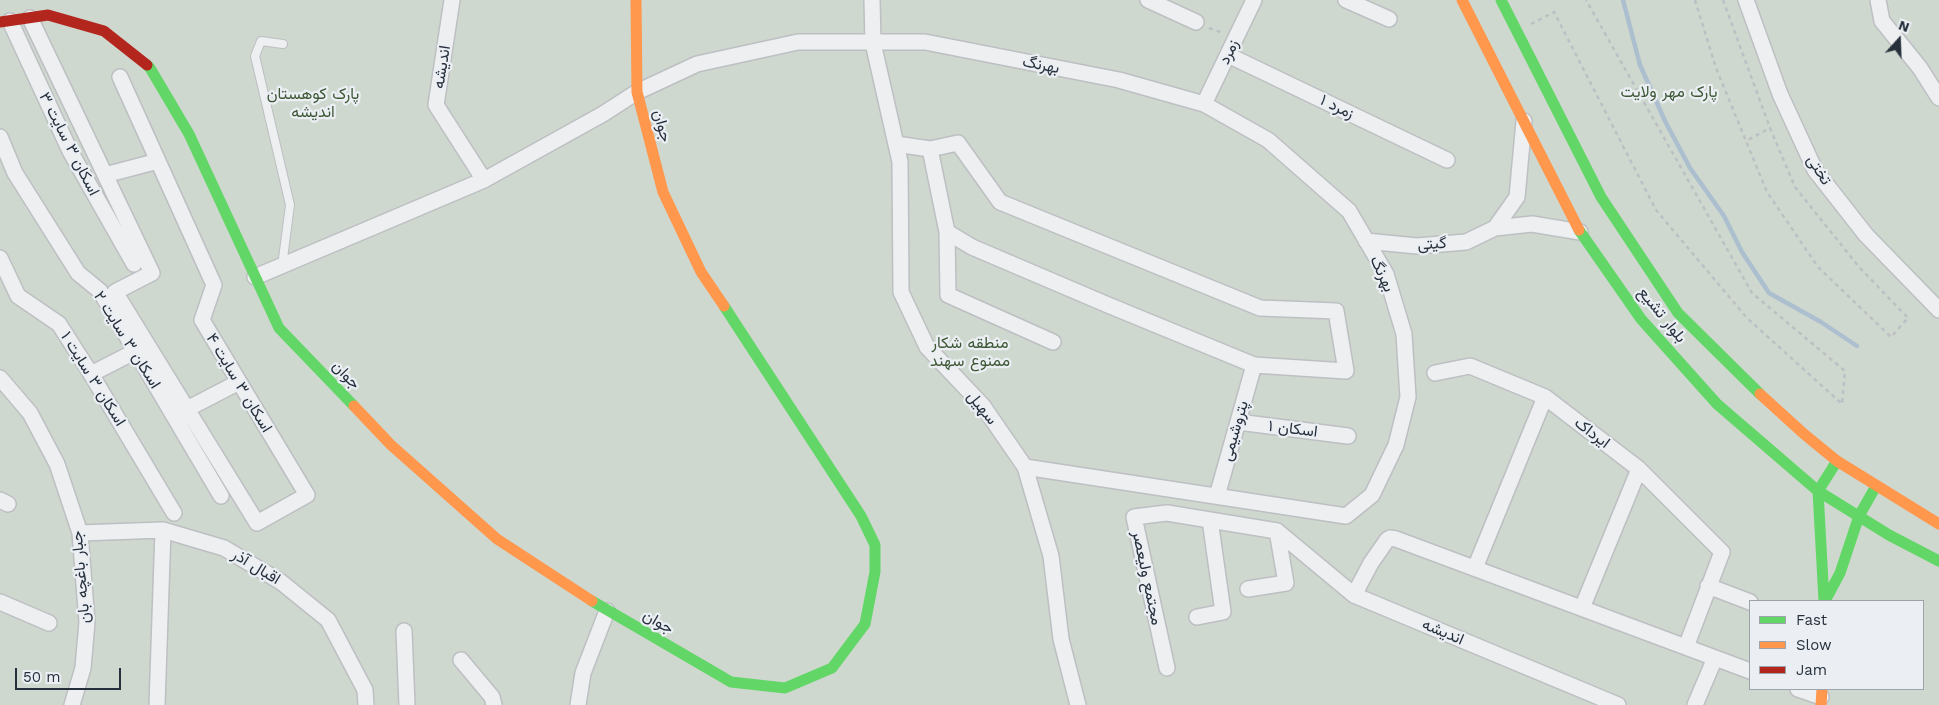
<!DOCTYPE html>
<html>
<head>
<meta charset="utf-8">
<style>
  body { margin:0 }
  #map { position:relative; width:1939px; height:705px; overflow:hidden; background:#dee1e4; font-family:"Work Sans",sans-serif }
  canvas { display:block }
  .legend { position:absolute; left:1749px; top:600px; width:175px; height:90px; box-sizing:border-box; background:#ebeff4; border:1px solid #9ca3aa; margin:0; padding:6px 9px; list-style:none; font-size:15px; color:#26303c }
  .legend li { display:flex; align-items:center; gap:10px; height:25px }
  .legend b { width:25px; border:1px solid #9ca3aa }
  .north { position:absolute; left:1874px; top:15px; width:50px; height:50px; -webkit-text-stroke:4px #ebeff4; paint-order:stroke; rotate:20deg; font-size:14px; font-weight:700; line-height:20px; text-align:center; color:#26303c }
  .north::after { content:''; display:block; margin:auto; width:18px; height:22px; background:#26303c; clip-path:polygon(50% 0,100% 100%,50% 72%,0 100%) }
  .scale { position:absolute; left:15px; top:668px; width:106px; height:22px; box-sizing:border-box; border:2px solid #26303c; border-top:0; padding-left:6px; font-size:15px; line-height:18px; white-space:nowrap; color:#26303c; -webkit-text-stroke:4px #ebeff4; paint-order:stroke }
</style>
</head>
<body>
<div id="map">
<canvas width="1939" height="705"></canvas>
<ul class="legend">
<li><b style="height:6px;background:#63d668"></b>Fast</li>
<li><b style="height:6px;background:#ff974d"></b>Slow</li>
<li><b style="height:6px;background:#b3261e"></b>Jam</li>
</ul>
<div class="north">N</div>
<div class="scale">50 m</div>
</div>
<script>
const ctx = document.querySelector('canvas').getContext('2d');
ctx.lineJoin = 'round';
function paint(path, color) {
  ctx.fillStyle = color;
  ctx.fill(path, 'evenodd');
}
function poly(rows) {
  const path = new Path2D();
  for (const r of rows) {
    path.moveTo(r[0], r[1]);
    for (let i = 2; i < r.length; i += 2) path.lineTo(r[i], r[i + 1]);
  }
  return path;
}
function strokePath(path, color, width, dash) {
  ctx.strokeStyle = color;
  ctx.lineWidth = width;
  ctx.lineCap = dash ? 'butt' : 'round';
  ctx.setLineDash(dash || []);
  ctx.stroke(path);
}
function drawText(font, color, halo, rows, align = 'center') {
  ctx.font = font + ' "Work Sans",Vazirmatn,sans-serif';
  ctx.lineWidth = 4.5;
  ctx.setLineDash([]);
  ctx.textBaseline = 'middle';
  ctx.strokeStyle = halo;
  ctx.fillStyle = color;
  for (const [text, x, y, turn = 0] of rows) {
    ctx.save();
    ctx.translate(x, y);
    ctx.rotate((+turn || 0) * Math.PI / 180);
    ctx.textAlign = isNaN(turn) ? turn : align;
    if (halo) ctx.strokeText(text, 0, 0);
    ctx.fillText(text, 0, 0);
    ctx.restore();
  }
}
const green = poly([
  [0,0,1939,0,1939,705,0,705],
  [1750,601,1923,601,1923,689,1750,689]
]);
const stream = poly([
  [1623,0,1640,65,1665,121,1690,168,1724,216,1742,252,1769,293,1821,322,1857,346]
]);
const path = poly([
  [1695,0,1716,68,1746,141,1767,192,1818,267,1891,337,1908,318,1859,267,1795,187,1770,128,1746,141],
  [1723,0,1770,128],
  [1531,24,1554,12,1656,210,1747,318,1842,404,1845,371,1752,293,1586,0],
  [1209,28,1223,33]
]);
const lane = poly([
  [282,266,290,205,255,56,261,41,283,44]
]);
const street = poly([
  [452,0,436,105,484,180],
  [872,0,873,43,900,162,901,292,927,347,983,406,1025,467,1051,556,1061,639,1078,705],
  [1148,0,1196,22],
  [1346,0,1389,19],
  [1746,0,1780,94,1815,170,1866,235,1939,310],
  [1878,0,1882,21,1920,68,1939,98],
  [30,18,152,273,115,292,257,523,307,495,202,320,214,285,120,77],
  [10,21,70,151,134,264],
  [1228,55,1447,160],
  [1204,104,1254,0],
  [1524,121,1517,197,1495,228,1532,224,1580,232],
  [0,137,15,173,78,273,100,291,221,496],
  [896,144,930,149,958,143,1000,202,1260,308,1336,311,1346,371,1254,365,1108,305,972,247,947,232,930,149],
  [105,175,158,161],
  [947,232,948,295,1053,342],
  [1366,241,1417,246,1466,242,1495,228],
  [0,258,18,296,59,324,91,374,174,513],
  [255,277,484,180,603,114,637,92,697,64,798,42,925,42,1119,80,1204,104,1268,140,1349,211,1386,274,1404,334,1408,397,1396,445,1372,495,1346,516,1025,467],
  [1435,373,1470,366,1545,397,1639,469,1722,552,1686,647],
  [91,374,136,351],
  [0,378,30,413,57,464,80,533,87,622,83,668,72,705],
  [187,409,239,382],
  [1238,422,1348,436],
  [1217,496,1254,365],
  [0,500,8,504],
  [80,533,163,530,224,548,281,582,328,620,365,690,366,705],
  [1475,568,1545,397],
  [1708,586,1750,602],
  [1248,589,1286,583,1277,531],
  [1354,595,1371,563,1387,540,1390,538,1396,539,1750,671],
  [0,602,49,623],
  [1582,608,1639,469],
  [1197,617,1223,612,1210,520],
  [404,631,407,705],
  [461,660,492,697,494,705],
  [1167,668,1134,517,1167,513,1277,531,1354,595,1618,705],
  [1798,689,1821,697],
  [157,705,163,530],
  [578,705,583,673,607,611],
  [1695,705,1715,658]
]);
const fast = poly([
  [1501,0,1601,197,1678,313,1760,394],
  [147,65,150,68,189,134,279,328,354,406],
  [1579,230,1641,319,1717,404,1818,491,1889,535,1939,561],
  [592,601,731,682,785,688,832,668,865,624,875,572,875,545,861,516,724,306],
  [1824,601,1818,491,1837,461],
  [1825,601,1840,573,1859,516,1876,486]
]);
const slow = poly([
  [636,0,637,92,663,192,701,272,724,306],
  [1462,0,1579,230],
  [1760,394,1804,434,1837,461,1939,524],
  [354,406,391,445,497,539,592,601],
  [1821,705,1822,689]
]);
const jam = poly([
  [0,22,48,15,104,31,147,65]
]);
const streetNames = [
  ["زمرد",1229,52,-64],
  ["بهرنگ",1041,65,11],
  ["اندیشه",442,67,-81],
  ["زمرد ۱",1337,107,26],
  ["جوان",662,126,75],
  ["اسکان ۳ سایت ۳",69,144,63],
  ["تختی",1819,170,58],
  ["گیتی",1432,244,-3],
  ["بهرنگ",1382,274,66],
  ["بلوار تشیع",1662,315,51],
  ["اسکان ۳ سایت ۲",127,340,58],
  ["جوان",346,375,46],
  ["اسکان ۳ سایت ۱",93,379,58],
  ["اسکان ۳ سایت ۴",239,383,59],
  ["سهیل",982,408,51],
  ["اسکان ۱",1293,429,7],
  ["پتروشیمی",1235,431,-74],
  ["ایرداک",1592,433,37],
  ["اقبال آذر",256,567,31],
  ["جبار باغچه بان",81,577,-95],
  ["مجتمع ولیعصر",1147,578,78],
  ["جوان",658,622,30],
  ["اندیشه",1443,632,23]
];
const parkNames = [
  ["پارک مهر ولایت",1669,92],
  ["پارک کوهستان",313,94],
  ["اندیشه",313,112],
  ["منطقه شکار",970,343],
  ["ممنوع سهند",970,361]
];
paint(green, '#cfd8cf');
strokePath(stream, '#acbfcf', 4.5);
strokePath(lane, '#bdbfc2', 10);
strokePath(street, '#bdbfc2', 18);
strokePath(path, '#bdc0c3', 2.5, [4, 4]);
strokePath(lane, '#edeff0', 8);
strokePath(street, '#edeff0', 15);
strokePath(fast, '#63d668', 11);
strokePath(slow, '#ff974d', 11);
strokePath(jam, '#b3261e', 11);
drawText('16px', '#26303c', '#ebeff4', streetNames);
drawText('16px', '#3d5734', '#ebeff4', parkNames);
</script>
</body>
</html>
